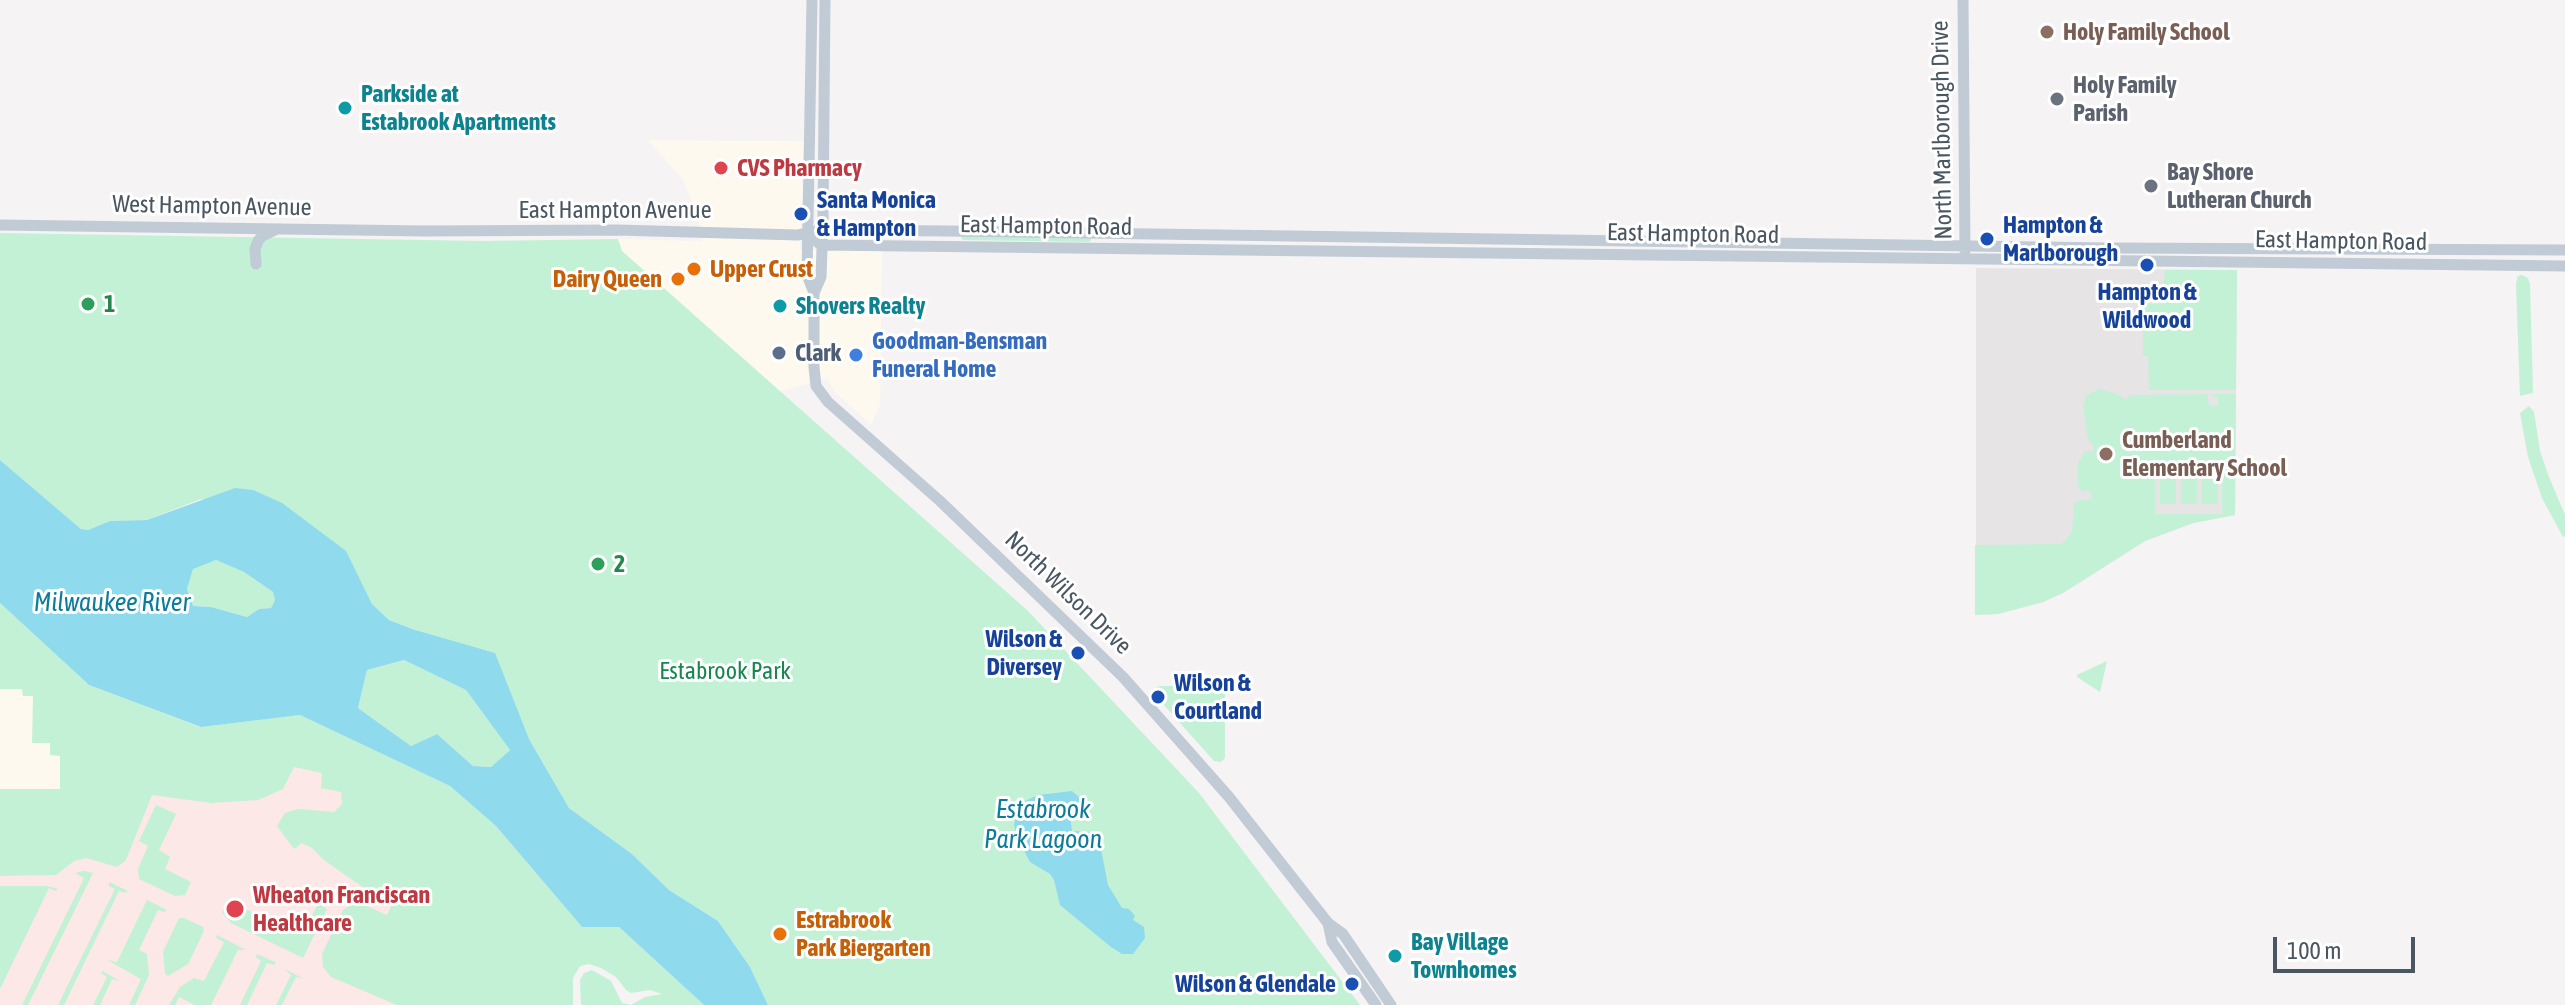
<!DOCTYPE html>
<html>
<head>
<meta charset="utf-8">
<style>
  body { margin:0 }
  #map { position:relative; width:2565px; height:1005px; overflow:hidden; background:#f5f3f3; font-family:"Asap Condensed",sans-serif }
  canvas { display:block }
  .scale { position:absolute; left:2273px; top:937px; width:142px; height:36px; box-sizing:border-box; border:4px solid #4a5661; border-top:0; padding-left:10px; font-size:24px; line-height:28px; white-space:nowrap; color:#4a5661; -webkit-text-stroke:6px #fff; paint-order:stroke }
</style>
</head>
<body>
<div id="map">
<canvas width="2565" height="1005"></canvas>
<div class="scale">100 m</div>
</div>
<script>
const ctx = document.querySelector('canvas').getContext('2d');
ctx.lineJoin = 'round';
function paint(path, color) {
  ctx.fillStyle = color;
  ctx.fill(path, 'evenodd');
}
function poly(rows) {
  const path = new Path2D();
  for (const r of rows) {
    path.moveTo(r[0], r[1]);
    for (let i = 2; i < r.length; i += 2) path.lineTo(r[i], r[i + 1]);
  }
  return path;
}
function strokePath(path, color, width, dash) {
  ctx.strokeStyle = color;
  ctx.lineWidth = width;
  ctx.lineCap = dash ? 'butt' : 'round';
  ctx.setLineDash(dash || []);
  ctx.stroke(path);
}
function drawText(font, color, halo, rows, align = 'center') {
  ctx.font = font + ' "Asap Condensed",sans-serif';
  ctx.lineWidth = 6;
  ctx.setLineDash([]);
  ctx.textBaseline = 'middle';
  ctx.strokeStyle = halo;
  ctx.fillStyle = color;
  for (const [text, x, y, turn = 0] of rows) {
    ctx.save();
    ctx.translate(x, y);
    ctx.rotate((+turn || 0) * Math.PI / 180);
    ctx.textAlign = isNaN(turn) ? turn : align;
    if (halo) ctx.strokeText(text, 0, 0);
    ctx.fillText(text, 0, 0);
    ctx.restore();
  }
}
const commercial = poly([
  [648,140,804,141,800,250,882,249,880,405,871,425,834,391,827,379,780,391,622,251,618,239,702,241,698,216,683,180],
  [0,603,89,685,84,818,0,817]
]);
const education = poly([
  [1976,268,2237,270,2235,515,2193,523,2145,541,2063,593,2043,602,1998,614,1976,615]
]);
const medical = poly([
  [300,715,500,1005,0,1005,0,817,200,727]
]);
const green = poly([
  [0,233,482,241,618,239,622,251,1028,611,1199,793,1360,1005,768,1005,750,967,718,921,669,890,632,854,569,808,529,739,415,630,389,620,372,604,345,551,201,499,147,520,110,521,88,530,81,529,0,460],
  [964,235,1091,238,1091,240,1089,242,963,240,961,237],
  [2165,270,2237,270,2236,390,2149,390,2148,356,2143,356,2143,304,2162,304],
  [2522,275,2528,278,2530,284,2533,393,2520,396,2516,284,2518,276],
  [2100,389,2122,396,2126,401,2129,395,2207,394,2209,405,2212,406,2218,406,2218,397,2212,396,2212,394,2236,394,2235,515,2193,523,2145,541,2063,593,2043,602,1998,614,1975,615,1975,545,2062,544,2072,532,2074,504,2080,500,2091,499,2091,492,2082,491,2078,486,2077,466,2085,451,2094,451,2092,443,2088,440,2083,405,2088,394],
  [2155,462,2222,462,2222,514,2155,514],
  [2529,406,2534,412,2540,451,2549,477,2565,515,2565,536,2563,537,2542,498,2528,457,2520,413],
  [2160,470,2176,470,2176,504,2160,504],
  [2181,470,2197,470,2197,504,2181,504],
  [2202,470,2218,470,2218,504,2202,504],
  [216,560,244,572,273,592,275,600,271,608,259,609,247,617,211,607,193,606,187,589,193,568],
  [0,603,89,685,200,727,300,715,450,786,496,826,582,927,619,927,704,1005,581,1005,580,980,584,973,592,970,611,981,622,1003,631,1005,645,997,662,994,650,990,631,993,626,990,616,977,601,968,589,964,580,966,573,978,573,1005,397,1005,331,977,323,967,322,954,343,910,351,905,362,904,387,915,394,900,361,886,324,860,312,848,302,843,294,849,277,826,285,813,298,809,334,812,342,804,341,792,321,788,322,773,294,767,283,789,258,800,211,803,152,795,126,860,117,867,86,858,74,861,56,875,0,876,0,789,60,789,60,756,50,755,50,743,32,743,33,696,23,696,22,689,0,689],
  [404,660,466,690,510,750,491,767,473,766,437,734,411,746,358,708,367,670],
  [2107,661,2100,692,2077,677,2077,675],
  [1160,686,1219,686,1225,689,1225,758,1221,762,1214,761,1155,695,1155,688],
  [156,805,176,814,159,850,170,857,165,869,191,882,185,895,175,896,139,879,138,869,148,846,139,841],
  [84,871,93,873,28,1005,22,1005,84,878,75,873],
  [109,882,126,890,127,893,119,891,64,1005,58,1005,115,889,109,886],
  [0,886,47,886,58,889,55,891,49,888,0,989],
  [147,900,167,910,164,912,158,910,139,950,147,954,149,975,135,1005,129,1005,141,979,107,960,117,962],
  [227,900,283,927,290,915,308,924,318,903,327,909,303,958,231,923,222,912],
  [179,918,184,918,203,927,204,931,188,964,168,976,165,974,163,952],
  [217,935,246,950,238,950,211,1005,195,1005,179,997,175,1005,169,1005,180,987,194,978,204,981,224,942,216,938],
  [257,954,275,962,275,965,267,963,247,1005,240,1005,261,961,256,957],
  [285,969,304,979,296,977,282,1005,276,1005,291,975],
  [102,971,120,981,112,979,100,1005,93,1005,107,977,101,973]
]);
const water = poly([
  [0,460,81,529,88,530,110,521,147,520,235,488,253,490,282,503,346,551,372,604,389,620,415,630,495,653,529,739,569,808,632,854,669,890,718,921,750,967,768,1005,704,1005,619,927,582,927,496,826,450,786,300,715,201,727,89,685,0,603],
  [216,560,244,572,273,592,275,600,271,608,259,609,247,617,211,607,193,606,187,589,193,569],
  [404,660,466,690,510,750,491,767,473,766,437,734,411,746,358,708,367,670],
  [1072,791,1079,797,1079,804,1070,815,1072,831,1090,832,1099,839,1108,885,1122,908,1129,909,1135,916,1133,920,1144,927,1145,938,1133,954,1122,954,1111,947,1060,905,1054,880,1050,874,1030,862,1018,839,1014,825,1017,811,1023,802,1038,795]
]);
const secondary = poly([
  [812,0,807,275,814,293],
  [825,0,823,221,821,277,814,293,814,367,816,386,828,402,940,501,1123,677,1229,797,1328,923,1343,934,1391,1005],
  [1963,0,1965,251],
  [0,225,423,231,617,230,798,235,822,230,949,231,2107,248,2565,250],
  [807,234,821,245,2565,266],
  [256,264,255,249,258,241,262,236,275,230],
  [1328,923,1332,942,1376,1005]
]);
const markers = [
  [2047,32,8,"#8d6e63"],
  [2057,99,8,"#6b7280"],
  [345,108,8,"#0f9aa8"],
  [721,168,8,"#e0444e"],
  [2151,186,8,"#6b7280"],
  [801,214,8,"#1a4fb4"],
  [1987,239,8,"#1a4fb4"],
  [2147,265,8,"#1a4fb4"],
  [694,269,8,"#e8710a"],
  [678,279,8,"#e8710a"],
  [88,304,8,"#2e9e5b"],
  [780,306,8,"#0f9aa8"],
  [779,353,8,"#5c6f8a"],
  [856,355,8,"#3f7fe0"],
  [2106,454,8,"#8d6e63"],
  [598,564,8,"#2e9e5b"],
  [1078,653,8,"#1a4fb4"],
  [1158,697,8,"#1a4fb4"],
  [235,909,10,"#e0444e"],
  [780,934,8,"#e8710a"],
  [1395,956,8,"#0f9aa8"],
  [1352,984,8,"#1a4fb4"]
];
const educationNames = [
  ["Holy Family School",2063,32],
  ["Cumberland",2122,440],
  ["Elementary School",2122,468]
];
const worshipNames = [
  ["Holy Family",2073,85],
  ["Parish",2073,113],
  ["Bay Shore",2167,172],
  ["Lutheran Church",2167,200]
];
const cultureNames = [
  ["Parkside at",361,94],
  ["Estabrook Apartments",361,122],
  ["Shovers Realty",796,306],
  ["Bay Village",1411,942],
  ["Townhomes",1411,970]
];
const streetNames = [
  ["North Marlborough Drive",1942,130,-91],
  ["West Hampton Avenue",212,206,1],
  ["East Hampton Avenue",615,210],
  ["East Hampton Road",1046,226,1],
  ["East Hampton Road",1693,234,1],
  ["East Hampton Road",2341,241,1],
  ["North Wilson Drive",1068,593,44]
];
const healthNames = [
  ["CVS Pharmacy",737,168],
  ["Wheaton Franciscan",253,895],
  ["Healthcare",253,923]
];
const transitNames = [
  ["Santa Monica",817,200],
  ["& Hampton",817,228],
  ["Hampton &",2003,225],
  ["Marlborough",2003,253],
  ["Hampton &",2147,292,"center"],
  ["Wildwood",2147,320,"center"],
  ["Wilson &",1062,639,"right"],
  ["Diversey",1062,667,"right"],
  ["Wilson &",1174,683],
  ["Courtland",1174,711],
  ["Wilson & Glendale",1336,984,"right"]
];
const foodNames = [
  ["Upper Crust",710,269],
  ["Dairy Queen",662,279,"right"],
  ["Estrabrook",796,920],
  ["Park Biergarten",796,948]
];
const leisureNames = [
  ["1",104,304],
  ["2",614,564]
];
const shopNames = [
  ["Goodman-Bensman",872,341],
  ["Funeral Home",872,369]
];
const serviceNames = [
  ["Clark",795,353]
];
const parkNames = [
  ["Estabrook Park",725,671]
];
const waterNames = [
  ["Milwaukee River",112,603],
  ["Estabrook",1043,810],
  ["Park Lagoon",1043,840]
];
paint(commercial, '#fdf9ef');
paint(education, '#e6e4e5');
paint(medical, '#fce8e6');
paint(green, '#c3f1d5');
paint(water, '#90daee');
strokePath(secondary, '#c1cbd6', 11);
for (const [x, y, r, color] of markers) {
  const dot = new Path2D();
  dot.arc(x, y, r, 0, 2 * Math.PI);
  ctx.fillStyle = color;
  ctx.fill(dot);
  strokePath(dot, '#fff', 3);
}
drawText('bold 24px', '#785e54', '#fff', educationNames, 'left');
drawText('bold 24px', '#5b616d', '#fff', worshipNames, 'left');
drawText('bold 24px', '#0d838f', '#fff', cultureNames, 'left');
drawText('24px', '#4a5661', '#fff', streetNames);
drawText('bold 24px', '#be3a42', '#fff', healthNames, 'left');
drawText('bold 24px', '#164399', '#fff', transitNames, 'left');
drawText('bold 24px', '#c56008', '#fff', foodNames, 'left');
drawText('bold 24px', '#27864d', '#fff', leisureNames, 'left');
drawText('bold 24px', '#366cbe', '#fff', shopNames, 'left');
drawText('bold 24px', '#4e5e75', '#fff', serviceNames, 'left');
drawText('24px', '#17864f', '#fff', parkNames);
drawText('italic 26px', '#0c7c9b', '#fff', waterNames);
</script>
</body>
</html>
